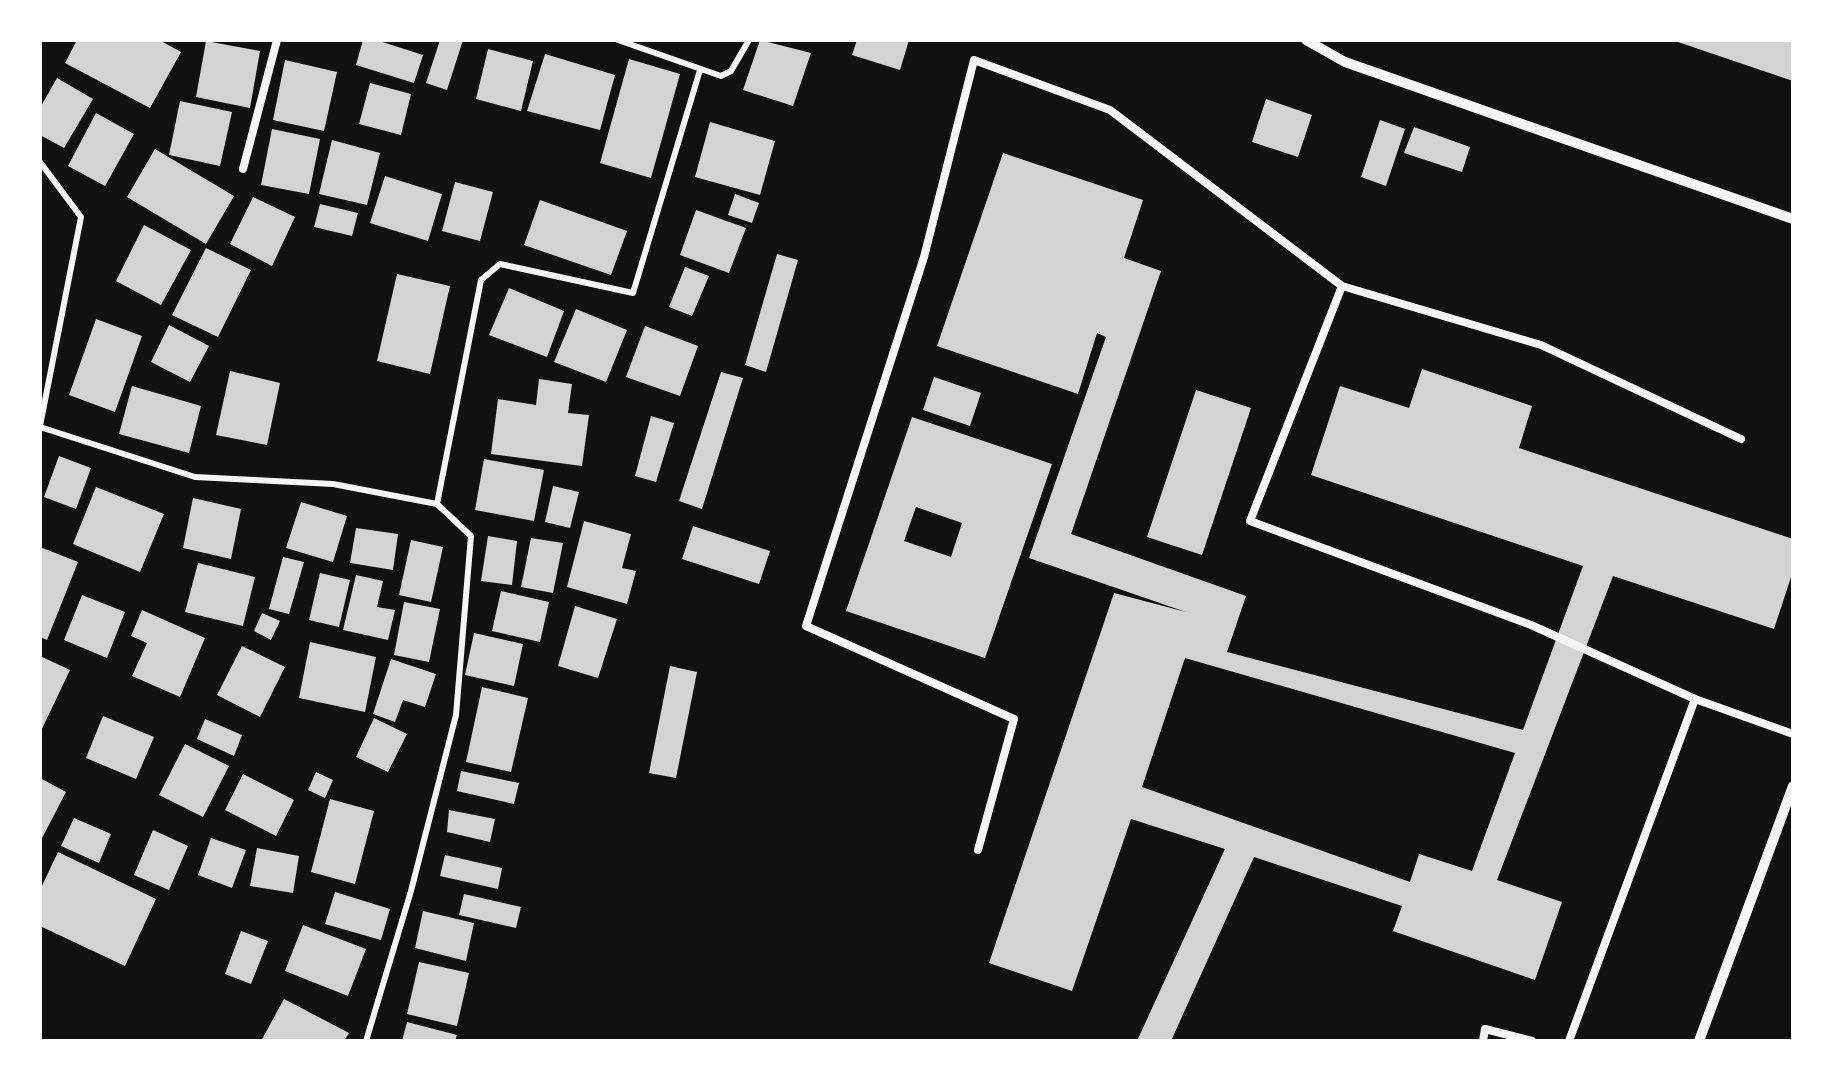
<!DOCTYPE html>
<html>
<head>
<meta charset="utf-8">
<style>
  body { margin:0 }
  #map { position:relative; width:1833px; height:1081px; overflow:hidden; background:#111; font-family:Commissioner,sans-serif }
  canvas { display:block }
  .frame { position:absolute; inset:0; border:42px solid #fff; pointer-events:none }
</style>
</head>
<body>
<div id="map">
<canvas width="1833" height="1081"></canvas>
<div class="frame"></div>
</div>
<script>
const ctx = document.querySelector('canvas').getContext('2d');
ctx.lineJoin = 'round';
function paint(path, color) {
  ctx.fillStyle = color;
  ctx.fill(path, 'evenodd');
}
function poly(rows) {
  const path = new Path2D();
  for (const r of rows) {
    path.moveTo(r[0], r[1]);
    for (let i = 2; i < r.length; i += 2) path.lineTo(r[i], r[i + 1]);
  }
  return path;
}
function strokePath(path, color, width, dash) {
  ctx.strokeStyle = color;
  ctx.lineWidth = width;
  ctx.lineCap = dash ? 'butt' : 'round';
  ctx.setLineDash(dash || []);
  ctx.stroke(path);
}
const building = poly([
  [77,40,159,40,181,52,150,108,65,63],
  [363,40,376,40,423,55,414,83,356,65],
  [440,40,463,40,447,90,426,83],
  [760,40,811,53,793,106,743,90],
  [857,40,909,40,900,70,852,55],
  [1675,40,1793,40,1793,81,1675,41],
  [206,41,260,51,250,108,196,97],
  [488,49,533,61,521,111,476,99],
  [545,54,615,75,600,130,527,111],
  [629,59,680,74,651,178,600,163],
  [285,60,337,72,324,131,273,120],
  [57,78,93,99,64,148,40,135,40,108],
  [370,83,411,94,401,135,359,124],
  [1266,99,1312,115,1298,157,1252,142],
  [180,101,232,112,220,166,169,155],
  [96,113,134,134,105,186,68,166],
  [1380,120,1405,129,1386,186,1361,177],
  [710,122,775,141,760,195,695,177],
  [1414,127,1470,147,1462,172,1404,153],
  [272,129,320,139,309,194,261,185],
  [332,140,380,153,367,205,319,194],
  [155,149,234,196,206,244,127,197],
  [1003,153,1143,200,1124,258,1161,271,1071,534,1246,596,1227,652,1523,730,1583,566,1311,475,1340,386,1409,408,1422,369,1532,406,1519,448,1793,539,1793,571,1774,629,1613,576,1497,880,1562,902,1535,980,1393,931,1402,906,1254,857,1171,1041,1137,1041,1225,849,1131,819,1072,991,989,963,1114,593,1186,612,1029,558,1106,337,1097,333,1078,394,937,346],
  [1185,658,1515,753,1472,871,1419,854,1410,882,1142,787],
  [385,176,442,194,428,241,370,223],
  [455,182,493,192,480,241,442,231],
  [735,194,759,203,752,223,728,215],
  [253,197,295,217,272,266,230,244],
  [540,200,627,231,611,275,524,245],
  [320,204,358,213,352,236,314,227],
  [696,210,746,228,729,273,680,255],
  [144,225,191,250,161,305,116,281],
  [206,248,251,270,218,337,172,315],
  [777,254,798,260,766,372,745,365],
  [685,267,709,276,692,316,669,307],
  [397,274,450,286,430,374,377,361],
  [509,288,564,311,547,357,489,335],
  [576,309,627,330,606,382,554,362],
  [96,319,142,336,115,412,69,395],
  [169,325,209,346,190,382,151,362],
  [645,326,698,346,680,396,626,377],
  [230,371,280,383,267,445,216,435],
  [721,372,743,378,702,509,679,501],
  [934,377,981,393,970,426,923,410],
  [539,379,572,384,568,413,589,415,582,466,491,454,498,399,536,405],
  [132,386,201,406,189,453,119,434],
  [1196,390,1251,408,1202,555,1147,537],
  [651,416,674,423,656,482,635,476],
  [912,417,1052,464,985,658,846,611],
  [916,507,962,523,951,557,904,541],
  [59,456,91,468,76,509,44,497],
  [484,459,544,470,534,521,475,510],
  [553,486,579,492,570,528,545,522],
  [96,487,164,514,140,572,73,544],
  [193,498,241,509,231,559,183,548],
  [301,502,347,516,333,562,286,548],
  [584,521,631,534,622,568,636,571,627,604,567,587],
  [693,526,770,551,759,584,682,559],
  [356,528,398,534,393,570,350,563],
  [488,536,517,541,512,585,481,581],
  [531,538,563,543,553,593,521,587],
  [411,540,443,547,431,602,399,595],
  [40,547,78,562,47,640,40,637],
  [283,557,304,562,289,614,269,609],
  [198,563,255,577,243,626,185,612],
  [320,573,350,580,339,627,309,620],
  [356,575,383,581,377,607,395,610,388,640,343,630],
  [501,591,549,602,540,642,492,631],
  [82,595,125,612,107,658,64,640],
  [404,602,440,609,429,662,394,655],
  [575,606,617,619,598,678,558,666],
  [142,610,205,638,180,697,132,676,147,643,131,636],
  [262,613,280,621,271,640,254,631],
  [474,633,523,644,514,686,465,675],
  [310,642,376,657,365,712,299,698],
  [242,646,285,667,260,717,217,695],
  [40,656,70,670,40,733],
  [391,659,436,674,425,707,403,700,395,722,373,714],
  [670,666,697,672,676,778,649,773],
  [482,687,528,698,511,772,466,762],
  [103,716,154,737,136,779,86,758],
  [374,718,407,734,388,772,356,757],
  [205,719,242,735,234,756,197,739],
  [185,744,229,766,203,817,159,795],
  [461,771,519,783,514,804,457,791],
  [316,772,333,780,325,798,308,790],
  [243,774,294,800,276,836,225,810],
  [40,778,66,792,40,842],
  [330,799,374,811,355,884,311,872],
  [449,810,495,819,490,842,447,832],
  [74,818,111,834,99,863,61,846],
  [153,830,188,846,169,890,134,875],
  [211,838,246,850,232,888,198,875],
  [257,848,299,856,293,893,250,886],
  [58,852,156,899,125,966,40,926,40,890],
  [445,855,502,868,498,889,440,876],
  [335,892,390,909,381,940,325,924],
  [464,894,521,907,516,928,459,915],
  [423,911,474,923,466,961,415,948],
  [303,925,366,949,348,996,285,971],
  [241,931,268,941,251,984,225,974],
  [419,962,469,973,457,1026,407,1014],
  [284,999,349,1033,344,1041,261,1041],
  [407,1022,457,1035,455,1041,402,1041]
]);
const path = poly([
  [618,40,721,76,731,71,749,40],
  [40,162,81,217,40,426],
  [40,427,195,477,333,484,437,504,471,536,456,715,411,891,366,1041],
  [437,504,481,280,500,264,633,293,700,70]
]);
const service = poly([
  [243,169,277,40],
  [1695,699,1531,625,1250,521,1342,286,1541,345,1741,439],
  [978,850,1014,719,806,626,924,257,974,60,1110,110,1342,286],
  [1483,1041,1485,1029,1532,1041],
  [1569,1041,1695,699,1793,734]
]);
const minor = poly([
  [1306,40,1345,62,1793,219],
  [1699,1041,1793,786]
]);
paint(building, '#d3d3d3');
strokePath(path, '#f5f5f5', 6);
strokePath(service, '#f5f5f5', 8);
strokePath(minor, '#f5f5f5', 10);
</script>
</body>
</html>
